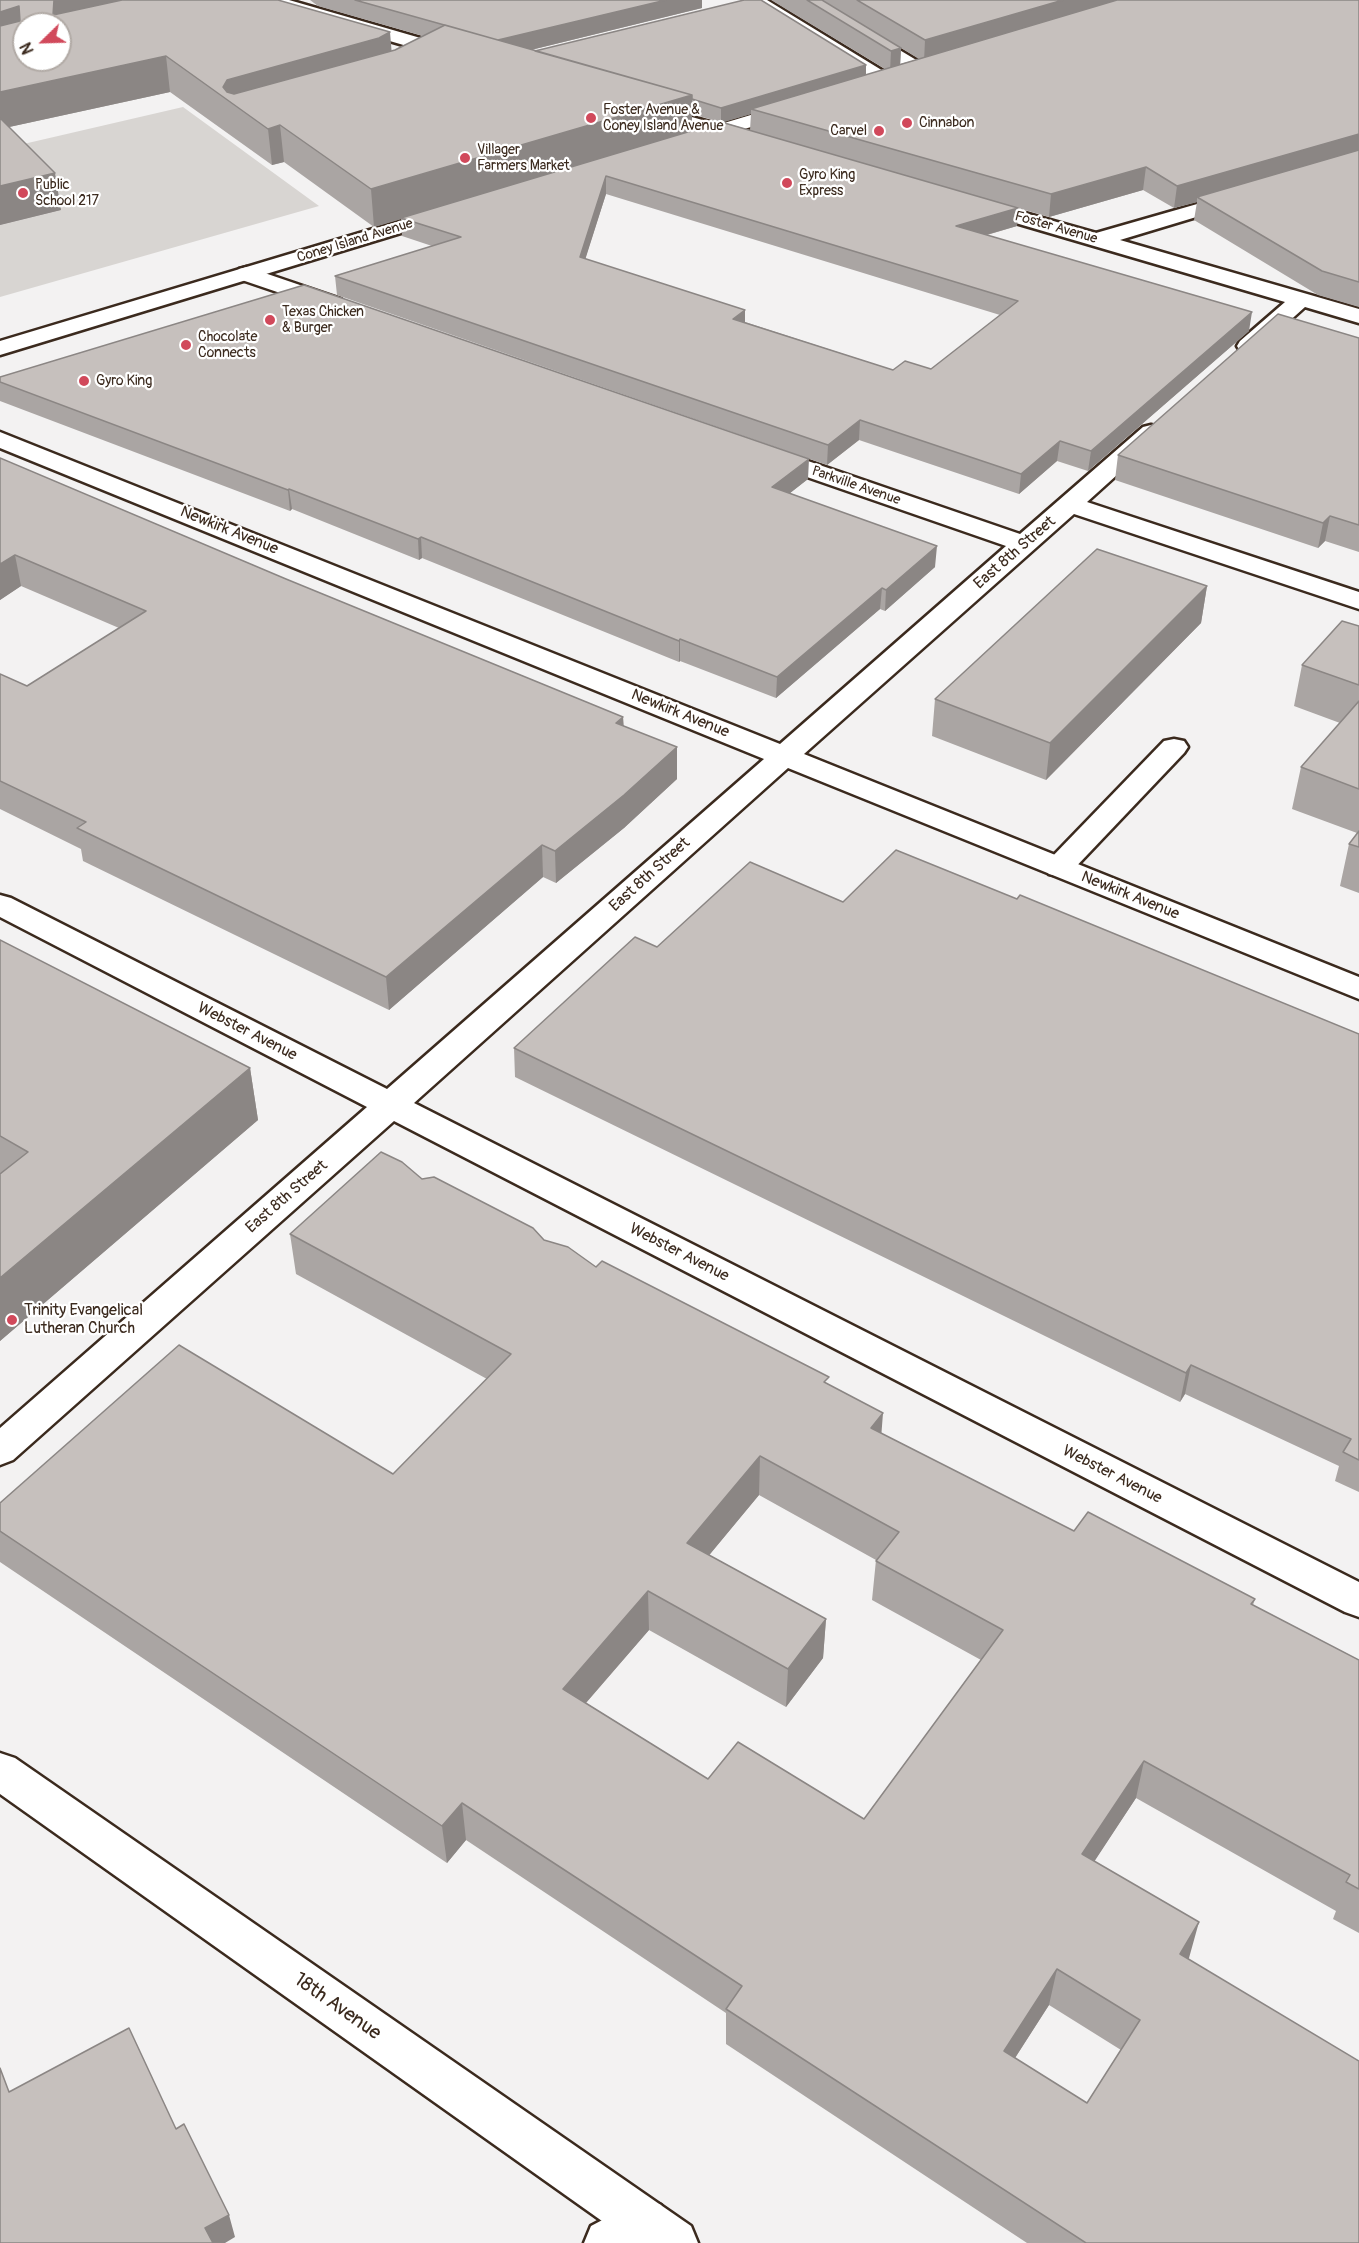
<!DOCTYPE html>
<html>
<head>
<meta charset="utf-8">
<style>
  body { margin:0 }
  #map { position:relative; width:1359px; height:2243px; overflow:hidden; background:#f3f2f2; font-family:Pangolin,sans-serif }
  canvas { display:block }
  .north { position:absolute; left:12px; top:12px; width:60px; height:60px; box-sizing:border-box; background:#fff; border:2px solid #b1aaa5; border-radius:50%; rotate:247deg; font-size:16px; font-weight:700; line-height:24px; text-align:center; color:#3b2a1e }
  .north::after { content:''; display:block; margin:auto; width:21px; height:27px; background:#d1495b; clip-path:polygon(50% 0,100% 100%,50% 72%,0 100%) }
</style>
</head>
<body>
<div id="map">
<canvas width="1359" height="2243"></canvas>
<div class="north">N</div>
</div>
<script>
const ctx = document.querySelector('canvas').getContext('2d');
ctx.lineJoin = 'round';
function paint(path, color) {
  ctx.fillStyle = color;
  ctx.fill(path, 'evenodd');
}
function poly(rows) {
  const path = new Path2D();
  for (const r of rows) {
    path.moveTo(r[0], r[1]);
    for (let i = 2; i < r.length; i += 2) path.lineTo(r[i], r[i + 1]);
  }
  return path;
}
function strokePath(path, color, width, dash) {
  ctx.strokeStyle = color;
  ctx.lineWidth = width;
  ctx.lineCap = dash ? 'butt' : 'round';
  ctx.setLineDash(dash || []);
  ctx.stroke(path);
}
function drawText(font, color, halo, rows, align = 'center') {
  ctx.font = font + ' Pangolin,sans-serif';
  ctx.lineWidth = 4.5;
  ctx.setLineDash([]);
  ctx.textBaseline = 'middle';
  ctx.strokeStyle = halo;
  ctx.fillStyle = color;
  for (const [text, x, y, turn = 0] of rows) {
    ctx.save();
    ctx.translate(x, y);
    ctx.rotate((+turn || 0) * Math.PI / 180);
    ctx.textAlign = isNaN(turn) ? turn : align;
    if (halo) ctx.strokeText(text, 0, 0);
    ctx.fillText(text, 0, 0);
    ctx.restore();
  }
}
const green = poly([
  [183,107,319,206,0,297,0,225,61,210,2,149]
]);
const service = poly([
  [1174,739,1184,741,1188,747,1184,753,1069,874,1059,876,1049,874,1044,867,1049,860,1164,741,1174,739]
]);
const minor = poly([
  [260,0,289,0,462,50,465,54,462,58,455,60,448,58,263,4,260,0],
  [745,0,767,0,893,77,896,81,893,85,879,85,748,4,745,0],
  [794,0,816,0,928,67,931,71,928,75,914,75,797,4,794,0],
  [649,105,756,135,759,139,756,143,749,145,642,115,639,111,642,107,649,105],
  [1239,192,1246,194,1249,198,1246,202,1120,240,1359,309,1359,323,1305,307,1256,351,1248,353,1240,351,1237,346,1240,341,1285,302,968,209,964,205,968,201,975,199,1096,233,1239,192],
  [247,267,341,299,344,304,341,309,333,311,239,279,236,274,239,269,247,267],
  [1151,425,1159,427,1163,432,1159,437,1087,502,1359,592,1359,609,1074,514,804,754,1359,977,1359,999,788,768,414,1103,1359,1582,1359,1617,1345,1612,394,1121,13,1460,0,1465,0,1428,367,1107,0,917,0,895,11,898,387,1089,764,759,0,448,0,432,780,744,1006,546,758,460,755,455,758,450,767,448,776,450,1020,534,1143,427,1151,425],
  [644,2198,661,2205,668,2222,661,2239,653,2243,584,2243,591,2226,644,2198]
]);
const tertiary = poly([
  [0,1753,15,1758,691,2226,698,2243,633,2243,0,1794,0,1753]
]);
const secondary = poly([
  [794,102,801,104,804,108,801,112,691,145,684,143,681,139,684,135,794,102],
  [443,208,450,210,454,214,450,218,0,355,0,341,443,208]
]);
const wall = poly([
  [0,0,392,51,423,36,318,6,310,0,702,0,702,8,531,50,535,51,866,65,866,75,885,69,771,0,1359,0,1359,307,1318,295,1194,220,1197,202,1174,208,1143,190,1049,217,1018,208,1017,226,987,235,1249,331,1088,471,1057,461,1019,494,859,440,827,465,337,295,335,276,432,246,402,236,401,219,374,227,284,162,272,165,170,92,9,127,61,210,0,225],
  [901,48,919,59,900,64],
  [692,114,720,122,692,131],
  [751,114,750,130,722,122],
  [606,194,1000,315,931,369,893,370,745,322,585,259],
  [1359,338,1359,552,1325,541,1318,548,1115,480,1118,455],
  [0,377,808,479,790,493,935,567,885,611,880,609,776,698,680,661,679,662,422,558,419,560,292,509,290,511,0,401],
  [0,458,286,579,623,717,624,727,677,779,624,828,556,883,543,877,389,1010,83,861,81,849,0,809,0,674,27,686,119,628,21,586,0,600],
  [1207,586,1201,623,1046,780,932,736,935,699],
  [1359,626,1359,893,1340,886,1349,844,1357,833,1292,809,1301,767,1340,723,1294,706,1302,665],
  [1017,899,1359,1034,1359,1492,1335,1481,1339,1466,1185,1394,1180,1402,515,1077,514,1048,657,947,843,902],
  [0,940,250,1068,258,1120,0,1341],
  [422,1179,828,1384,881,1433,1074,1531,1255,1599,1253,1605,1359,1660,1359,1933,1333,1919,1336,1911,1136,1798,1094,1861,1188,1959,1359,2243,1027,2243,726,2044,726,2013,466,1840,447,1863,0,1562,0,1531,393,1474,487,1379,296,1274,290,1234],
  [759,1495,876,1560,872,1600,981,1660,864,1819,708,1779,586,1703,649,1630,786,1707,823,1658,826,1619,709,1555],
  [1049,2005,1121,2050,1087,2103,1015,2058]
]);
const shadedWall = poly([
  [54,0,185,0,53,15],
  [666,0,702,0,702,8,498,58,497,40],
  [1063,0,1131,0,924,62,925,40],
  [19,6,24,33,0,48,0,12],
  [390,32,393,68,245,112,223,87,227,80],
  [901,48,900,69,890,72,891,51],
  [166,56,170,92,0,129,0,92],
  [866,65,866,79,751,109,751,114,721,123,721,108],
  [692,95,692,131,401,218,401,219,374,227,371,189],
  [280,125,284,162,272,165,268,129],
  [1359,134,1359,156,1197,197,1197,202,1174,208,1177,186],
  [1146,167,1143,190,1049,217,1051,194],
  [55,173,61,210,0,225,0,186],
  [606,176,606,194,580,276,580,257],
  [1018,208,1017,226,955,244,956,226],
  [745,310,745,329,733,319],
  [1252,312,1249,331,1088,471,1091,451],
  [860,420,859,440,827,465,828,445],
  [1060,441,1057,461,1019,494,1021,474],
  [809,459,808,479,771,508,772,487],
  [289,489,292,509,290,511,288,490],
  [1330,516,1325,541,1318,548,1323,523],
  [421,537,422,558,419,560,418,539],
  [937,546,935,567,885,611,886,590],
  [15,555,21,586,0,600,0,564],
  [1207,586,1201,623,1046,780,1050,743],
  [882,588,880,609,776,698,777,677],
  [680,639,680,661,679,662,679,641],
  [623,717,624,749,616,723],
  [677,747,677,779,624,828,556,883,555,851],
  [542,845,543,877,389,1010,386,977],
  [250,1068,258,1120,0,1341,0,1278],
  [1191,1365,1185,1394,1180,1402,1186,1373],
  [883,1413,880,1452,871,1428],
  [760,1456,759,1495,687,1582,687,1543],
  [648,1591,649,1630,565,1727,563,1689],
  [826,1619,823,1658,786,1707,788,1669],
  [1144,1761,1136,1798,1075,1891,1082,1854],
  [462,1803,466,1840,447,1863,442,1826],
  [1199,1922,1189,1958,1170,1991,1180,1954],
  [1057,1969,1049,2005,997,2086,1004,2051],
  [229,2215,235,2237,225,2243,210,2243,205,2228]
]);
const building = poly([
  [0,0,54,0,53,15,122,0,278,0,390,32,379,38,227,80,223,87,227,92,234,94,395,50,445,25,692,95,371,189,280,125,268,129,166,56,0,92,0,26,20,21,19,6,0,12,0,0],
  [24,24,60,24,60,60,24,60,24,24],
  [355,0,666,0,498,40,355,0],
  [744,0,761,0,866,65,721,108,692,99,692,95,535,51,744,0],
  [807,0,822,0,901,48,891,51,807,0],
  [857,0,1063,0,925,40,857,0],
  [1117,0,1359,0,1359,134,1177,186,1146,167,1051,194,751,109,1117,0],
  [0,118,55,173,0,186,0,118],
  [721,122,1018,208,956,226,1252,312,1091,451,1060,441,1021,474,860,420,828,445,335,276,461,237,401,218,721,122],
  [606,176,1018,301,931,369,905,361,893,370,733,319,745,310,580,257,606,176],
  [1359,150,1359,282,1322,271,1197,197,1359,150],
  [304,285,809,459,772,487,937,546,886,590,882,588,777,677,680,639,679,641,421,537,418,539,289,489,288,490,0,382,0,377,304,285],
  [1278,314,1359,338,1359,525,1330,516,1323,523,1118,455,1278,314],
  [0,458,286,579,623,717,616,723,677,747,624,795,555,851,542,845,386,977,77,828,86,822,0,781,0,674,27,686,146,611,15,555,0,564,0,458],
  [1097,549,1207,586,1050,743,935,699,1097,549],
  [1342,621,1359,626,1359,685,1302,665,1342,621],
  [1359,701,1359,789,1301,767,1359,701],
  [1359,831,1359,847,1349,844,1359,831],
  [896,850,1017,899,1020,895,1359,1034,1359,1460,1343,1452,1351,1439,1191,1365,1186,1373,514,1048,635,937,657,947,750,862,843,902,896,850],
  [0,940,250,1068,0,1278,0,1174,28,1152,0,1136,0,940],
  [381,1152,402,1162,422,1179,434,1177,533,1228,544,1240,568,1247,596,1267,602,1261,829,1377,824,1382,883,1413,871,1428,1074,1531,1088,1512,1255,1599,1251,1604,1359,1660,1359,1889,1346,1882,1350,1875,1144,1761,1082,1854,1199,1922,1180,1954,1359,2061,1359,2243,1086,2243,726,2009,742,1986,462,1803,442,1826,0,1531,0,1503,179,1345,393,1474,511,1354,290,1234,381,1152],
  [760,1456,899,1532,876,1561,1003,1630,864,1819,738,1742,708,1779,563,1689,648,1591,788,1669,826,1619,687,1543,760,1456],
  [1057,1969,1140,2020,1087,2103,1004,2051,1057,1969],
  [129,2028,176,2129,184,2124,229,2215,205,2228,213,2243,0,2243,0,2068,9,2092,129,2028]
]);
const markers = [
  [591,118,6,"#d1495b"],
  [907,123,6,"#d1495b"],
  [879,131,6,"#d1495b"],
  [465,158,6,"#d1495b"],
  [787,183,6,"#d1495b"],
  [23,193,6,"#d1495b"],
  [270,320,6,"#d1495b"],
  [186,345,6,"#d1495b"],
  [84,381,6,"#d1495b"],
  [12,1320,6,"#d1495b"]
];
const farPoinames = [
  ["Foster Avenue &",603,110],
  ["Coney Island Avenue",603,126],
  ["Cinnabon",919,123],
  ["Carvel",867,131,"right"],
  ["Villager",477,150],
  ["Farmers Market",477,166],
  ["Gyro King",799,175],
  ["Express",799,191],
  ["Public",35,185],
  ["School 217",35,201],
  ["Texas Chicken",282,312],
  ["& Burger",282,328],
  ["Chocolate",198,337],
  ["Connects",198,353],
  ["Gyro King",96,381]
];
const farStreetnames = [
  ["Foster Avenue",1056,228,16],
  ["Coney Island Avenue",355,241,-17],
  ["Parkville Avenue",856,486,19]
];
const streetNames = [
  ["Newkirk Avenue",229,531,22],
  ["East 8th Street",1015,553,-41],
  ["Newkirk Avenue",680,714,22],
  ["East 8th Street",650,875,-42],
  ["Newkirk Avenue",1130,896,22],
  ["Webster Avenue",247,1032,27],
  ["East 8th Street",287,1197,-41],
  ["Webster Avenue",679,1253,27],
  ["Webster Avenue",1112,1475,27]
];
const poiNames = [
  ["Trinity Evangelical",24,1311],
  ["Lutheran Church",24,1329]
];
const nearStreetnames = [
  ["18th Avenue",337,2007,35]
];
paint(green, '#d8d5d2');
strokePath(service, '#3b2a1e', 5);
strokePath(minor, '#3b2a1e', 5);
strokePath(tertiary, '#3b2a1e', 5);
strokePath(secondary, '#3b2a1e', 5);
paint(service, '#fff');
paint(minor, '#fff');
paint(tertiary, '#fff');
paint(secondary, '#fff');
paint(wall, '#aaa5a3');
paint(shadedWall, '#8b8684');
paint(building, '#c6c0bd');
strokePath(building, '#8b8684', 1.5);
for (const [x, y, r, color] of markers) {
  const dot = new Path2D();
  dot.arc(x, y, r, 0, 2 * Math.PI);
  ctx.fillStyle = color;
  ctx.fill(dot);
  strokePath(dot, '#fff', 2);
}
drawText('14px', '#3b2a1e', '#fff', farPoinames, 'left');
drawText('14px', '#3b2a1e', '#fff', farStreetnames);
drawText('16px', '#3b2a1e', '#fff', streetNames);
drawText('16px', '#3b2a1e', '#fff', poiNames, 'left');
drawText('20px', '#3b2a1e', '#fff', nearStreetnames);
</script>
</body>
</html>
